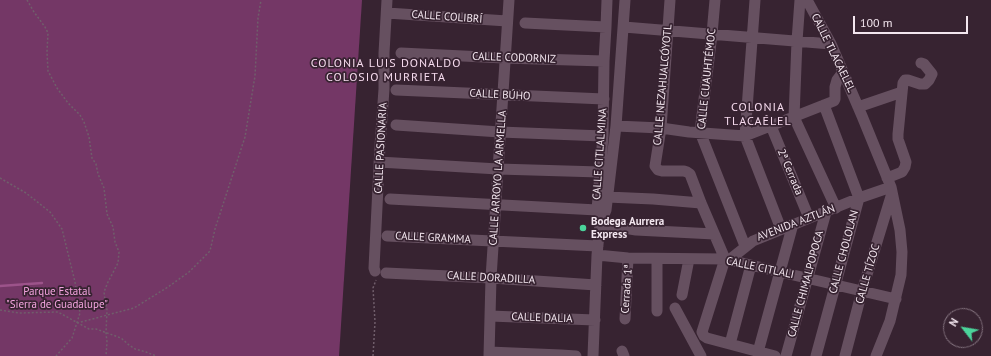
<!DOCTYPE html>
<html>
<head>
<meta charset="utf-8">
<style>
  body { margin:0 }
  #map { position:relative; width:991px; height:356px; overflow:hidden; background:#372331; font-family:"PT Sans",sans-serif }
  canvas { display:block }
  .north { position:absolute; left:943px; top:308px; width:40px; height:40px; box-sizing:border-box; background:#372331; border:1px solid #82717d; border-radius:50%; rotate:301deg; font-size:11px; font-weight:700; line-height:16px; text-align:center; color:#f3e6ef }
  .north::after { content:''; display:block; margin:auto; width:14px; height:18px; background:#4bd49b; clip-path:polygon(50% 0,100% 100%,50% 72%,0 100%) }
  .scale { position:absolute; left:853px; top:16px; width:115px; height:18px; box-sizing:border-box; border:2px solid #f3e6ef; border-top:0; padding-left:5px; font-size:12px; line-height:14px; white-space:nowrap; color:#f3e6ef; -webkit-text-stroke:3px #372331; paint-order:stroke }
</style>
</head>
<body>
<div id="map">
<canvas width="991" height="356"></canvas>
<div class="north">N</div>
<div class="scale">100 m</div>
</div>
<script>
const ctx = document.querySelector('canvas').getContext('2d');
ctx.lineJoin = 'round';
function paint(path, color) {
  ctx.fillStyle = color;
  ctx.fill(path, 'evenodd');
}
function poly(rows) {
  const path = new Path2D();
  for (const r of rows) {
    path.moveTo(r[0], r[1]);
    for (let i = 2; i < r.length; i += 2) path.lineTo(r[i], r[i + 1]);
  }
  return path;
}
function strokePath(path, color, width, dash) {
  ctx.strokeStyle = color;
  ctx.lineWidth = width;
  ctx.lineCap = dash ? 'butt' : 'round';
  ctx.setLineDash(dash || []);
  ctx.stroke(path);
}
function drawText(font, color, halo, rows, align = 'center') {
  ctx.font = font + ' "PT Sans",sans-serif';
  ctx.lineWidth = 3.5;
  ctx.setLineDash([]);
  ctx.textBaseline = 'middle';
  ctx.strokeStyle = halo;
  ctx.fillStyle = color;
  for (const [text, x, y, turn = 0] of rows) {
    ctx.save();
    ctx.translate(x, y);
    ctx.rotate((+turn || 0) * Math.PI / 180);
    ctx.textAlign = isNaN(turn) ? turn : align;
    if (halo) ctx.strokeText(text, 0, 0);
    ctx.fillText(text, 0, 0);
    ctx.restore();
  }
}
const green = poly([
  [0,0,362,0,339,356,0,356]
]);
const stream = poly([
  [0,286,42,283]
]);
const path = poly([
  [27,0,34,12,45,27,48,33,47,52,48,71,57,88,68,103,80,115,84,122,89,137,92,158,96,164,98,174,104,188,107,214,113,227,115,242,119,252,118,263,108,282,104,292,105,300,107,310,106,333,107,342,106,356],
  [0,178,26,193,50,212,62,229,75,282,80,313,72,338,56,356],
  [0,310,19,313,58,312,89,329,96,329,121,338,129,345,135,349,146,352,156,356],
  [77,323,134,308,168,287,189,272,210,251,215,229,245,137,255,76,258,18,261,0],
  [373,356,375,322,373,288,376,280]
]);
const minor = poly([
  [625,0,616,126,606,210,600,224,636,230,714,234],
  [670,0,661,128,655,166,658,170,662,171,684,171,687,172,690,174,701,203,725,259,702,332,704,336,707,338,775,356],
  [715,0,712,34,700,132,745,246],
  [755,0,745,136,781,229],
  [800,0,797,41,794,117,836,208],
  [807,0,831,44,862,116,891,187,900,230,902,252,901,275,890,321,876,356],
  [387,13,507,21],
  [525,23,606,27],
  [624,27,831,44],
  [401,53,504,58,604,61],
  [396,90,604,99],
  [858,107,902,92],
  [396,125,500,132,603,136],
  [616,126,661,128,689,132,745,136,834,101,835,99,835,87,837,80,843,72],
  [771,126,809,218],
  [379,162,498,169,600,172],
  [887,178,902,172,905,167,906,162,898,139,898,134,903,83,905,80,908,80,920,84,925,84,929,80,932,74,924,64,921,63],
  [607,197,653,199,701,203],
  [390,199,597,210],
  [387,236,598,246],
  [597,255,628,258,725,259,896,299],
  [657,259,657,311],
  [729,260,753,241,859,198,891,187],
  [375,271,374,268,380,146,384,89,384,53,387,0],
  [386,273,491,278,596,285],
  [682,295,689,259],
  [675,308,701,356],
  [490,316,595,320],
  [625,319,628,258],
  [730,344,751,265],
  [622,351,624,356],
  [489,352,561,355,576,356],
  [758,352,793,224],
  [489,356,491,278,509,0],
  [593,356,597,255,600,224,597,216,597,210,603,136,604,61,606,27,607,0],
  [786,356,826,212],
  [816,356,859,198,824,105],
  [845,356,862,291,892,193]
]);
const markers = [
  [583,228,4,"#4bd49b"]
];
const streetNames = [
  ["CALLE COLIBRÍ",447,17,4],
  ["CALLE TLACAELEL",833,53,64],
  ["CALLE CODORNIZ",514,58,2],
  ["CALLE CUAUHTÉMOC",707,79,-84],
  ["CALLE NEZAHUALCÓYOTL",663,85,-85],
  ["CALLE BÚHO",500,95,3],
  ["CALLE PASIONARIA",381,148,-87],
  ["CALLE CITLALMINA",600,154,-86],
  ["2ª Cerrada",790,172,67],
  ["CALLE ARROYO LA ARMELLA",498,178,-86],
  ["AVENIDA AZTLÁN",796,223,-21],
  ["CALLE GRAMMA",433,238,3],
  ["CALLE CHOLOLAN",844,252,-75],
  ["CALLE CITLALI",760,268,12],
  ["CALLE TÍZOC",868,274,-74],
  ["CALLE DORADILLA",491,278,3],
  ["CALLE CHIMALPOPOCA",806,284,-75],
  ["Cerrada 1ª",627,289,-86],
  ["CALLE DALIA",542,318,2]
];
const poiNames = [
  ["Bodega Aurrera",591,222],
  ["Express",591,235]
];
const parkNames = [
  ["Parque Estatal",57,292],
  ["\"Sierra de Guadalupe\"",57,305]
];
const neighbourhoodNames = [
  ["COLONIA LUIS DONALDO",386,64],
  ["COLOSIO MURRIETA",386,78],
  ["COLONIA",758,108],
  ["TLACAÉLEL",758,122]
];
paint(green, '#743766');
strokePath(stream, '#9c538a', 2.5);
strokePath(path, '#705e6b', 1.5, [2, 2]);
strokePath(minor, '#665060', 11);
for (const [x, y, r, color] of markers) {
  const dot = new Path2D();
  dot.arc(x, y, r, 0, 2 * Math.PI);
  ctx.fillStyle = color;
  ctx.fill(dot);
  strokePath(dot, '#372331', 1.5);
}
drawText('11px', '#f3e6ef', '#372331', streetNames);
drawText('bold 11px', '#f3e6ef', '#372331', poiNames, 'left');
drawText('11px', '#f5a5e0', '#372331', parkNames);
ctx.letterSpacing = '1px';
drawText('12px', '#f6dbee', '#372331', neighbourhoodNames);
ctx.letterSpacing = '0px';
</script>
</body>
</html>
